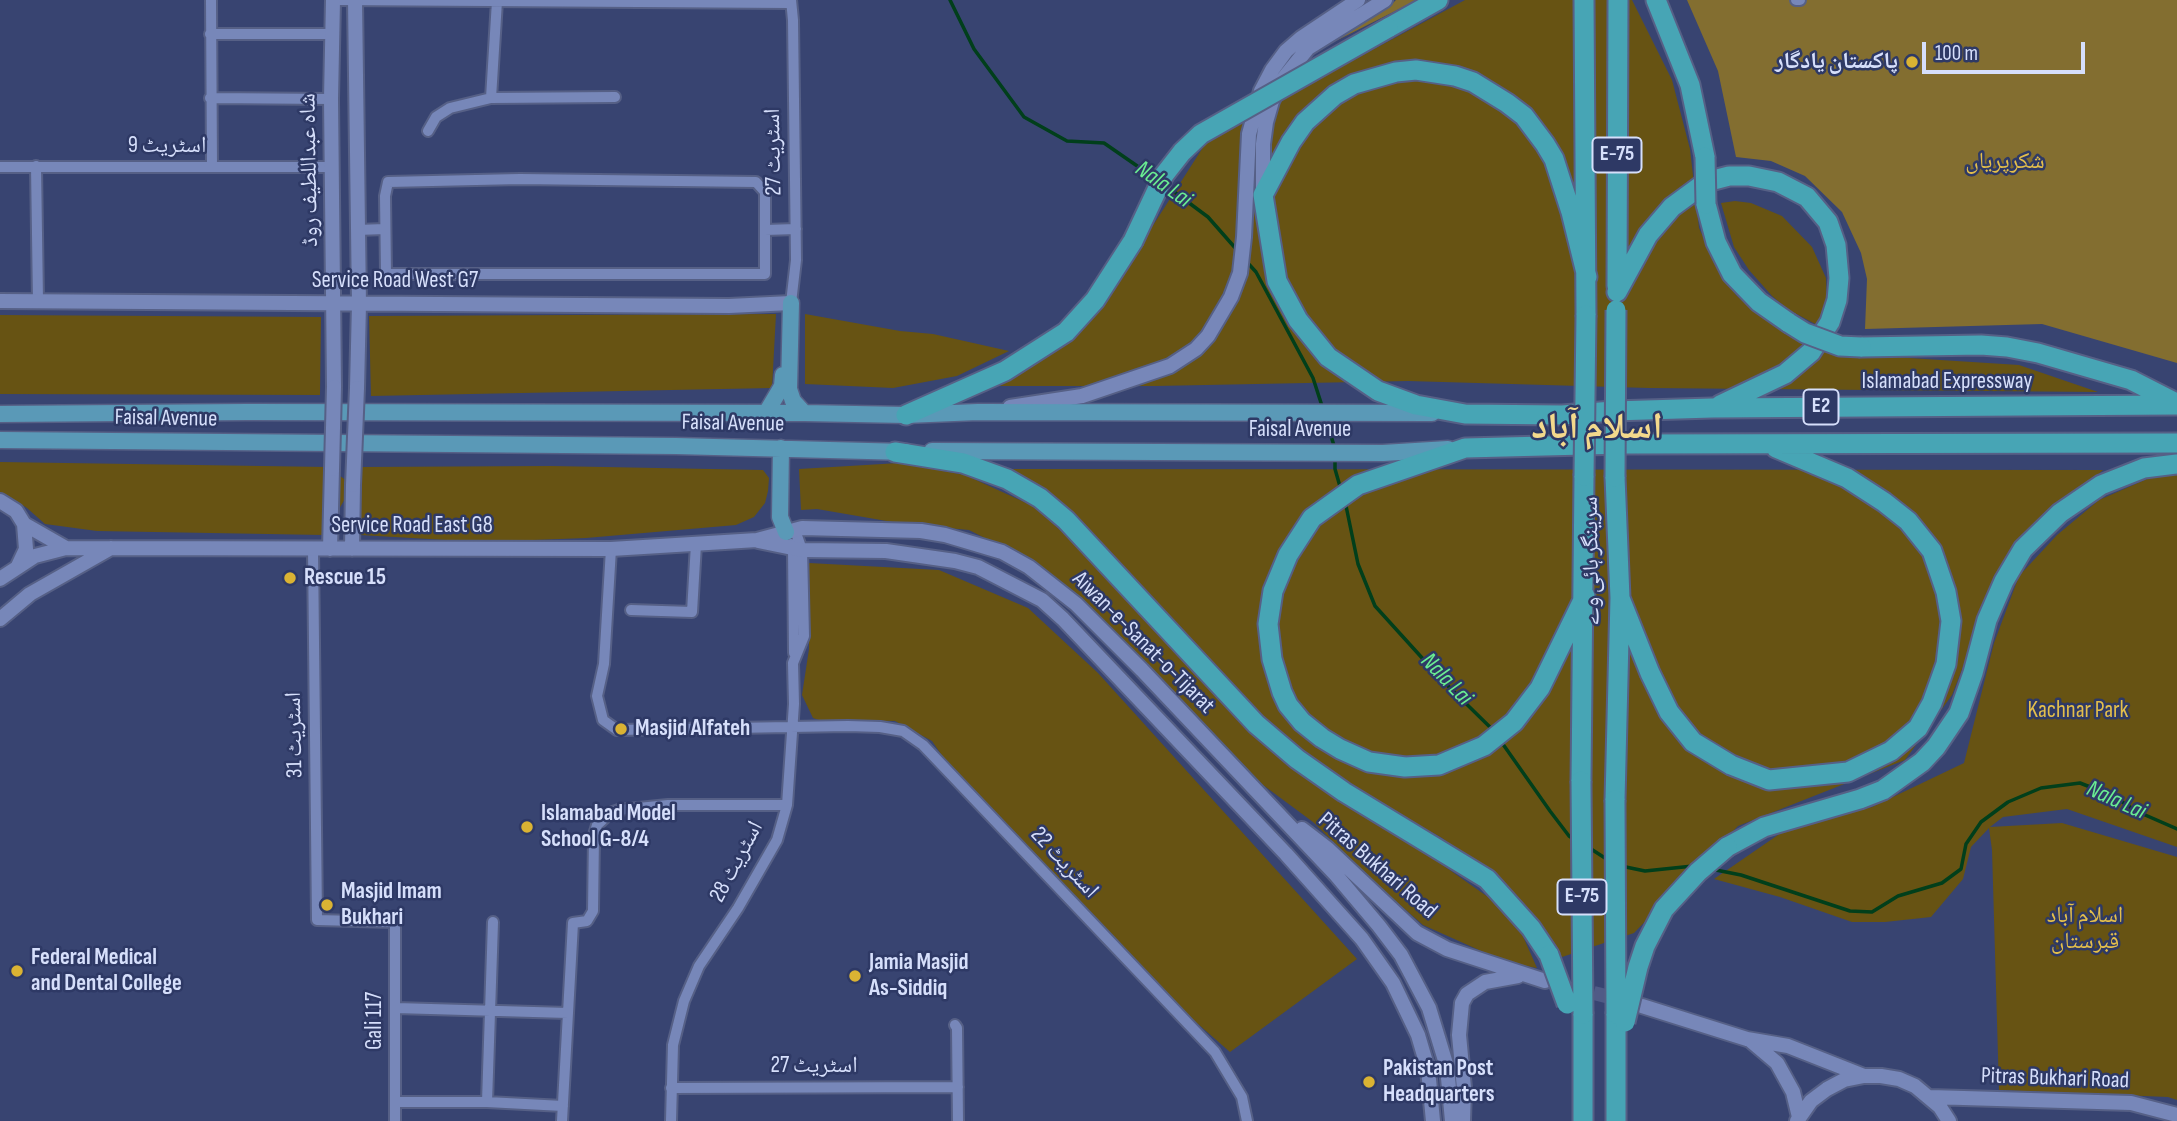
<!DOCTYPE html>
<html>
<head>
<meta charset="utf-8">
<style>
  body { margin:0 }
  #map { position:relative; width:2177px; height:1121px; overflow:hidden; background:#384471; font-family:"Sofia Sans Condensed",sans-serif }
  canvas { display:block }
  .scale { position:absolute; left:1922px; top:42px; width:163px; height:32px; box-sizing:border-box; border:4px solid #d6dffb; border-top:0; padding-left:9px; font-size:21px; line-height:24px; white-space:nowrap; color:#d6dffb; -webkit-text-stroke:5px #2e3965; paint-order:stroke }
</style>
</head>
<body>
<div id="map">
<canvas width="2177" height="1121"></canvas>
<div class="scale">100 m</div>
</div>
<script>
const ctx = document.querySelector('canvas').getContext('2d');
ctx.lineJoin = 'round';
function paint(path, color) {
  ctx.fillStyle = color;
  ctx.fill(path, 'evenodd');
}
function poly(rows) {
  const path = new Path2D();
  for (const r of rows) {
    path.moveTo(r[0], r[1]);
    for (let i = 2; i < r.length; i += 2) path.lineTo(r[i], r[i + 1]);
  }
  return path;
}
function strokePath(path, color, width, dash) {
  ctx.strokeStyle = color;
  ctx.lineWidth = width;
  ctx.lineCap = dash ? 'butt' : 'round';
  ctx.setLineDash(dash || []);
  ctx.stroke(path);
}
function drawText(font, color, halo, rows, align = 'center') {
  ctx.font = font + ' "Sofia Sans Condensed","Noto Naskh Arabic",sans-serif';
  ctx.lineWidth = 5;
  ctx.setLineDash([]);
  ctx.textBaseline = 'middle';
  ctx.strokeStyle = halo;
  ctx.fillStyle = color;
  for (const [text, x, y, turn = 0] of rows) {
    ctx.save();
    ctx.translate(x, y);
    ctx.rotate((+turn || 0) * Math.PI / 180);
    ctx.textAlign = isNaN(turn) ? turn : align;
    if (halo) ctx.strokeText(text, 0, 0);
    ctx.fillText(text, 0, 0);
    ctx.restore();
  }
}
const green = poly([
  [1465,0,1632,0,1672,80,1690,149,1699,228,1719,271,1736,295,1756,313,1786,333,1831,353,2019,365,2098,392,1649,388,1408,381,1155,386,983,386,1102,305,1209,138],
  [1735,201,1751,203,1782,216,1812,247,1826,278,1827,305,1819,326,1789,310,1772,296,1749,270,1734,247,1721,203],
  [776,314,772,388,371,396,369,316],
  [805,314,900,331,933,334,1009,351,957,376,893,388,805,384],
  [0,315,321,317,320,395,0,394],
  [0,462,327,467,353,485,324,535,97,531,45,524,27,508,7,495,0,494],
  [899,463,965,475,1033,506,1085,552,1313,782,1444,866,1488,897,1522,934,1537,968,1508,963,1423,925,1375,883,1313,822,1263,785,1028,560,969,530,904,524,817,509,801,510,799,469],
  [551,466,763,470,769,478,768,491,765,503,754,517,736,525,586,538,481,542,360,535,361,467],
  [1001,469,2103,470,2005,559,1952,695,1905,760,1738,826,1634,933,1559,958,1514,894,1442,838,1355,789,1275,731],
  [2163,472,2177,472,2177,847,2067,809,2003,817,1990,827,2062,823,2177,857,2177,1100,2168,1097,1999,1090,1992,850,1989,828,1971,847,1963,879,1931,917,1885,922,1852,922,1780,897,1714,879,1791,826,1872,807,1964,763,1994,643,2019,576,2057,535,2099,500],
  [809,563,939,570,1028,608,1098,673,1357,959,1230,1052,1182,1010,962,785,932,741,895,721,819,720,813,718,802,695,809,649]
]);
const forest = poly([
  [1396,0,1417,0,1308,55,1392,4],
  [1687,0,2177,0,2177,363,2042,324,1865,329,1867,279,1861,253,1842,212,1805,176,1771,161,1736,157,1718,71]
]);
const stream = poly([
  [950,0,974,49,1024,117,1067,141,1104,143,1156,179],
  [1165,185,1208,217,1237,250],
  [1246,261,1256,272,1313,378,1323,409],
  [1325,416,1335,449],
  [1335,457,1335,469,1341,490],
  [1345,501,1358,564,1375,606,1443,681,1494,731],
  [1500,740,1550,811,1569,836,1575,840],
  [1588,847,1608,860],
  [1621,866,1645,871,1693,866],
  [1711,869,1741,875,1850,911,1872,912,1898,896,1942,883,1961,869,1966,844,1981,822,2008,802,2041,788,2080,783,2113,796,2136,811,2177,829]
]);
const secondaryTunnel = poly([
  [1553,983,1622,1000]
]);
const street = poly([
  [211,0,212,167],
  [336,0,790,3],
  [1796,0,1800,0],
  [210,34,332,34],
  [210,98,331,99],
  [491,98,497,1],
  [428,131,436,117,450,108,491,98,615,97],
  [36,166,38,301],
  [0,167,333,167],
  [520,179,756,182,765,192,765,274,386,274,385,196,388,182,520,179],
  [357,230,385,229],
  [765,230,796,229],
  [791,303,796,260,793,20,791,0],
  [791,544,793,548,794,653],
  [313,549,317,920,395,922,395,1121],
  [611,549,604,664,597,696,603,720,617,730,848,726,880,727,903,731,923,745,1215,1052,1242,1097,1247,1121],
  [631,610,692,612,696,544],
  [396,1008,568,1013],
  [955,1025,957,1028,958,1121],
  [671,1088,958,1087],
  [396,1102,487,1102,563,1106],
  [487,1102,493,922],
  [562,1121,573,923,587,921,593,911,594,835,597,825,610,813,619,810,668,805,787,805],
  [671,1121,673,1045,684,1001,699,966,738,908,777,840,787,805,794,704,793,663,804,636,802,550,795,530]
]);
const secondary = poly([
  [333,0,331,99,334,387],
  [355,0,359,304,357,388],
  [1263,192,1263,144,1266,122,1272,101,1283,79,1308,48,1385,0],
  [0,301,729,306,791,303],
  [1010,407,1082,396,1170,366,1196,349,1208,336,1231,297,1240,273,1244,237,1249,134,1261,91,1272,70,1286,51,1301,38,1358,0],
  [0,501,16,511,24,524,26,549,18,566],
  [24,524,66,548],
  [758,541,802,550,886,551,955,561,978,567,1042,600,1063,619,1286,854,1362,939,1393,983,1418,1035,1428,1069,1433,1121],
  [330,549,332,469],
  [352,549,353,485],
  [0,579,35,556,66,548,611,549,757,540,802,528,921,531,945,535,1002,552,1029,567,1076,604,1142,670,1336,875,1379,926,1401,955,1429,1008,1447,1067,1452,1121],
  [0,619,30,594,111,548],
  [1302,829,1328,849,1417,933,1447,949,1545,981],
  [1642,1006,1747,1039,1788,1046,1864,1076],
  [1751,1041,1777,1063,1793,1092,1799,1117],
  [1930,1097,2131,1103,2177,1115],
  [1463,1121,1464,1088,1459,1035,1462,1003,1467,994,1485,982,1518,976],
  [1797,1121,1811,1101,1827,1089,1844,1080,1864,1076,1881,1076,1899,1079,1915,1086,1940,1107,1949,1121]
]);
const primary = poly([
  [791,303,789,389,793,401,804,413],
  [766,413,782,386,783,375],
  [0,414,247,412,804,413,906,415,978,412,1432,413],
  [0,440,676,446,906,452],
  [781,448,780,517,786,532],
  [932,451,1383,453,1448,449]
]);
const highway = poly([
  [1584,0,1586,315],
  [1656,0,1690,85,1705,157],
  [1388,28,1438,0],
  [1706,204,1716,242,1732,274,1759,302,1789,323],
  [1587,277,1571,212,1554,159,1545,144,1524,116,1507,103,1473,82,1455,76,1416,70,1396,72,1354,84,1335,95,1305,122,1291,142,1263,195,1277,281,1298,320,1328,357,1378,391,1416,405,1465,414,1562,415,1613,411,1712,408,2177,405],
  [1617,286,1618,0],
  [1617,292,1648,235,1672,207,1706,182,1729,176,1749,176,1778,182,1807,197,1828,222,1836,245,1839,278,1837,300,1830,322,1811,352,1785,374,1720,405],
  [1861,347,1981,345,2007,347,2038,353,2131,380,2176,403],
  [906,415,1005,371,1066,332,1095,300,1133,241],
  [895,452,963,463,1007,479,1040,498,1066,520,1256,724,1297,759,1344,792,1487,879,1531,928,1549,955],
  [1585,596,1540,688,1514,722,1484,746,1439,765,1405,767,1369,762,1340,749,1322,738,1302,722,1288,705,1282,692,1272,659,1268,624,1273,591,1288,555,1312,518,1358,485,1465,448,1624,444,2177,443],
  [1620,598,1650,673,1669,712,1693,742,1731,765,1769,780,1848,772,1891,751,1918,728,1932,703,1946,664,1951,621,1946,592,1932,551,1908,521,1884,502,1847,478,1776,448],
  [1581,781,1584,476],
  [1615,800,1620,598,1615,477],
  [1727,847,1764,827,1860,799,1883,790,1922,762,1936,747,1959,713,1973,673,1987,620,2004,581,2023,549,2060,513,2101,485,2144,468,2177,464],
  [1583,1014,1583,1121],
  [1616,1014,1616,1121]
]);
const secondaryBridge = poly([
  [332,469,334,387],
  [353,485,357,388]
]);
const highwayBridge = poly([
  [1705,157,1706,204],
  [1133,241,1164,175,1182,152,1201,134,1388,28],
  [1789,323,1805,333,1840,346,1861,347],
  [1584,476,1586,315],
  [1615,477,1616,310],
  [1581,781,1583,1014],
  [1615,800,1616,1014],
  [1549,955,1567,1004],
  [1625,1022,1638,967,1645,946,1664,909,1698,872,1727,847]
]);
const markers = [
  [1912,62,7,"#dab333"],
  [290,578,7,"#dab333"],
  [621,729,7,"#dab333"],
  [527,827,7,"#dab333"],
  [327,905,7,"#dab333"],
  [17,971,7,"#dab333"],
  [855,976,7,"#dab333"],
  [1369,1082,7,"#dab333"]
];
const shields = [
  [1617,155,49],
  [1821,407,35],
  [1582,897,49]
];
const shieldNames = [
  ["E-75",1617,155],
  ["E2",1821,407],
  ["E-75",1582,897]
];
const poiNames = [
  ["پاکستان یادگار",1898,62,"right"],
  ["Rescue 15",304,578],
  ["Masjid Alfateh",635,729],
  ["Islamabad Model",541,814],
  ["School G-8/4",541,840],
  ["Masjid Imam",341,892],
  ["Bukhari",341,918],
  ["Federal Medical",31,958],
  ["and Dental College",31,984],
  ["Jamia Masjid",869,963],
  ["As-Siddiq",869,989],
  ["Pakistan Post",1383,1069],
  ["Headquarters",1383,1095]
];
const streetNames = [
  ["اسٹریٹ 9",167,146],
  ["اسٹریٹ 27",774,152,-91],
  ["شاہ عبداللطیف روڈ",310,170,-91],
  ["Service Road West G7",395,281],
  ["Islamabad Expressway",1947,382],
  ["Faisal Avenue",166,419,1],
  ["Faisal Avenue",733,424,1],
  ["Faisal Avenue",1300,430],
  ["Service Road East G8",412,526],
  ["سرینگر ہائی وے",1592,561,-91],
  ["Aiwan-e-Sanat-o-Tijarat",1143,643,45],
  ["اسٹریٹ 31",295,735,-91],
  ["اسٹریٹ 28",737,862,-62],
  ["اسٹریٹ 22",1064,863,47],
  ["Pitras Bukhari Road",1377,866,41],
  ["Gali 117",375,1021,-90],
  ["اسٹریٹ 27",814,1066],
  ["Pitras Bukhari Road",2055,1079,2]
];
const parkNames = [
  ["شکرپریاں",2005,162],
  ["Kachnar Park",2078,711],
  ["اسلام آباد",2085,916],
  ["قبرستان",2085,942]
];
const waterNames = [
  ["Nala Lai",1163,185,35],
  ["Nala Lai",1446,680,46],
  ["Nala Lai",2116,801,24]
];
const townNames = [
  ["اسلام آباد",1597,429]
];
paint(green, '#675313');
paint(forest, '#836e30');
strokePath(stream, '#013f1b', 3.5);
strokePath(secondaryTunnel, '#505b86', 14, [14, 7]);
strokePath(street, '#566086', 14);
strokePath(secondary, '#566086', 18);
strokePath(primary, '#566086', 19);
strokePath(highway, '#566086', 23);
strokePath(street, '#7787b9', 10);
strokePath(secondary, '#7787b9', 14);
strokePath(primary, '#5a99b7', 16);
strokePath(highway, '#47a5b5', 19);
strokePath(secondaryBridge, '#566086', 18, []);
strokePath(highwayBridge, '#566086', 23, []);
strokePath(secondaryBridge, '#7787b9', 14);
strokePath(highwayBridge, '#47a5b5', 19);
for (const [x, y, r, color] of markers) {
  const dot = new Path2D();
  dot.arc(x, y, r, 0, 2 * Math.PI);
  ctx.fillStyle = color;
  ctx.fill(dot);
  strokePath(dot, '#2e3965', 2.5);
}
for (const [x, y, w] of shields) {
  const box = new Path2D();
  box.roundRect(x - w / 2, y - 17.5, w, 35, 5);
  ctx.fillStyle = '#2e3965';
  ctx.fill(box);
  strokePath(box, '#d6dffb', 2);
}
drawText('bold 21px', '#d6dffb', null, shieldNames);
drawText('bold 23px', '#d6dffb', '#2e3965', poiNames, 'left');
drawText('23px', '#d6dffb', '#2e3965', streetNames);
drawText('23px', '#e4bf4b', '#2e3965', parkNames);
drawText('italic 24px', '#6aed92', '#2e3965', waterNames);
drawText('bold 37px', '#f3d98c', '#2e3965', townNames);
</script>
</body>
</html>
